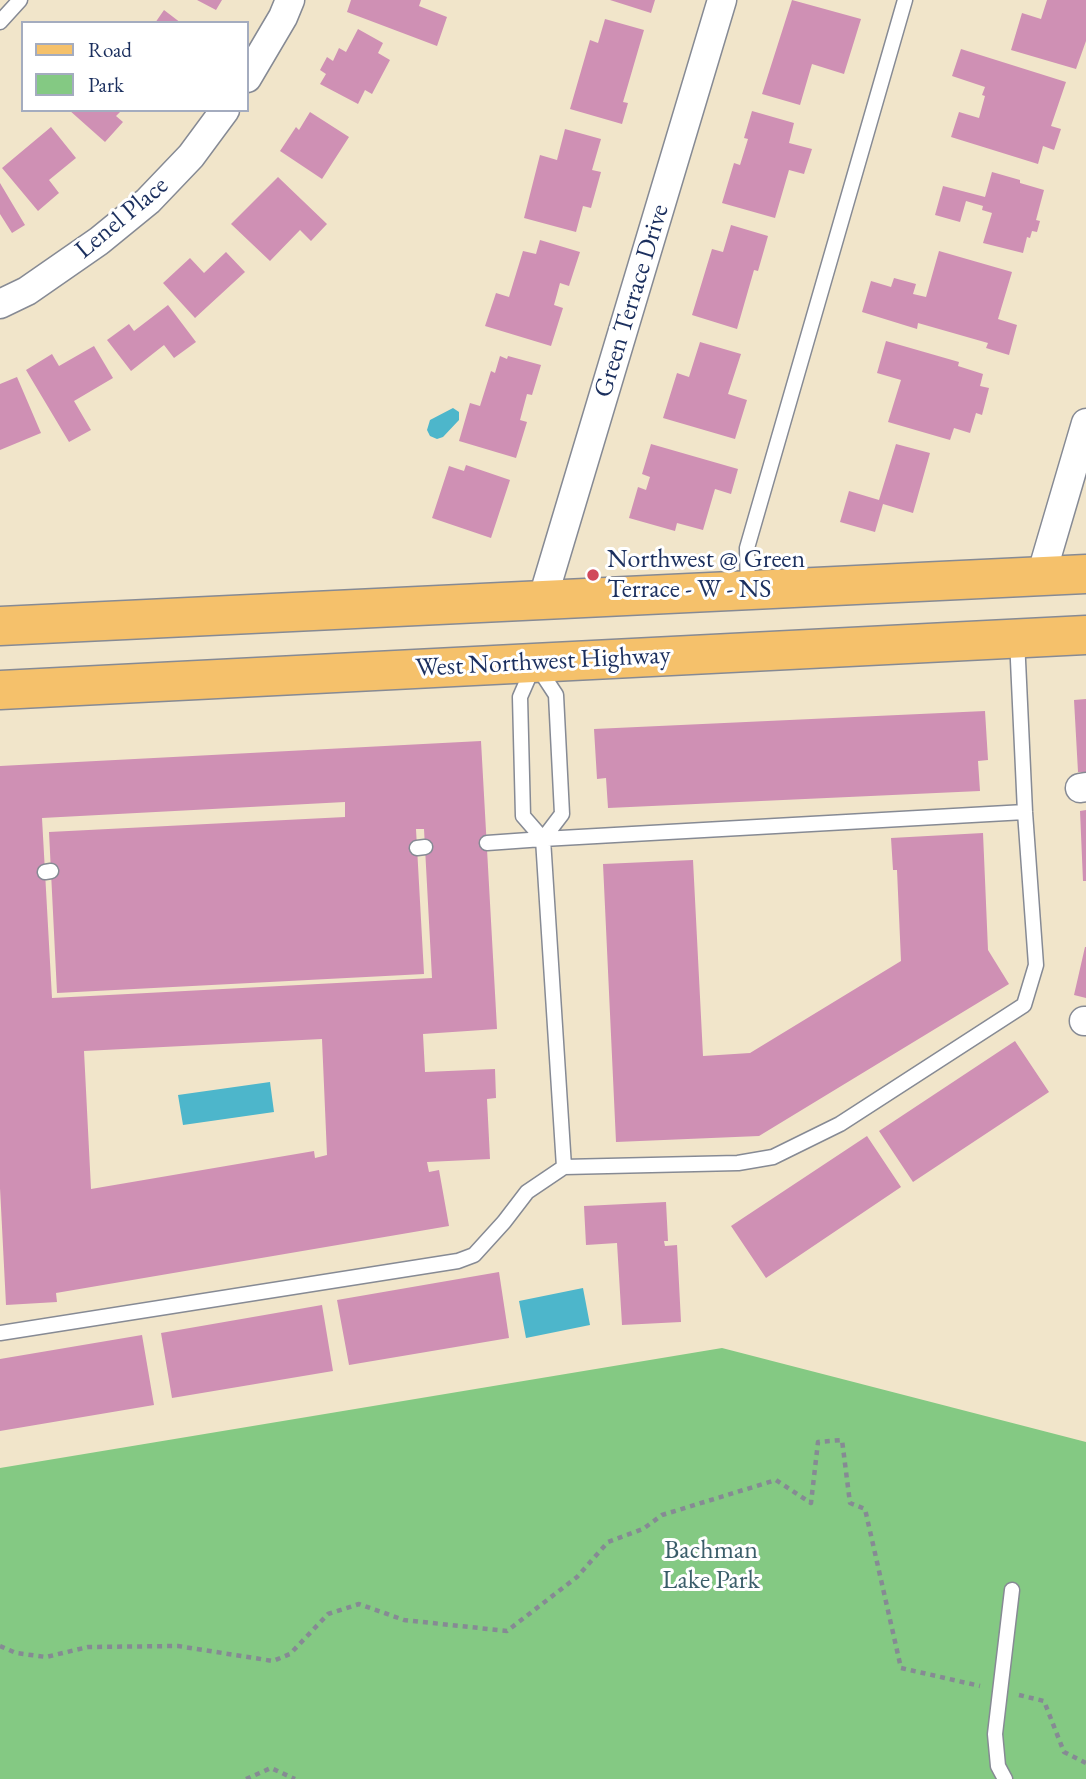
<!DOCTYPE html>
<html>
<head>
<meta charset="utf-8">
<style>
  body { margin:0 }
  #map { position:relative; width:1086px; height:1779px; overflow:hidden; background:#f1e5ca; font-family:"EB Garamond",serif }
  canvas { display:block }
  .legend { position:absolute; left:21px; top:21px; width:228px; height:91px; box-sizing:border-box; background:#fff; border:2px solid #a4acbf; margin:0; padding:9px 12px; list-style:none; font-size:21px; color:#1b2f5e }
  .legend li { display:flex; align-items:center; gap:14px; height:35px }
  .legend b { width:35px; border:2px solid #a4acbf }
</style>
</head>
<body>
<div id="map">
<canvas width="1086" height="1779"></canvas>
<ul class="legend">
<li><b style="height:9px;background:#f5c16b"></b>Road</li>
<li><b style="height:19px;background:#84c983"></b>Park</li>
</ul>
</div>
<script>
const ctx = document.querySelector('canvas').getContext('2d');
ctx.lineJoin = 'round';
function paint(path, color) {
  ctx.fillStyle = color;
  ctx.fill(path, 'evenodd');
}
function poly(rows) {
  const path = new Path2D();
  for (const r of rows) {
    path.moveTo(r[0], r[1]);
    for (let i = 2; i < r.length; i += 2) path.lineTo(r[i], r[i + 1]);
  }
  return path;
}
function strokePath(path, color, width, dash) {
  ctx.strokeStyle = color;
  ctx.lineWidth = width;
  ctx.lineCap = dash ? 'butt' : 'round';
  ctx.setLineDash(dash || []);
  ctx.stroke(path);
}
function drawText(font, color, halo, rows, align = 'center') {
  ctx.font = font + ' "EB Garamond",serif';
  ctx.lineWidth = 6;
  ctx.setLineDash([]);
  ctx.textBaseline = 'middle';
  ctx.strokeStyle = halo;
  ctx.fillStyle = color;
  for (const [text, x, y, turn = 0] of rows) {
    ctx.save();
    ctx.translate(x, y);
    ctx.rotate((+turn || 0) * Math.PI / 180);
    ctx.textAlign = isNaN(turn) ? turn : align;
    if (halo) ctx.strokeText(text, 0, 0);
    ctx.fillText(text, 0, 0);
    ctx.restore();
  }
}
const green = poly([
  [722,1348,1086,1442,1086,1779,0,1779,0,1468]
]);
const water = poly([
  [453,408,459,412,459,420,443,437,437,439,430,436,427,430,430,420],
  [270,1082,274,1112,183,1125,178,1095],
  [583,1288,590,1325,526,1338,519,1301]
]);
const building = poly([
  [197,0,222,0,216,10],
  [351,0,421,0,419,6,447,17,437,46,347,12],
  [610,0,655,0,651,13],
  [792,0,861,19,844,74,812,64,800,105,762,94],
  [1047,0,1086,0,1086,41,1076,69,1011,50,1022,13,1041,19],
  [164,10,181,23,155,23],
  [605,19,644,30,623,102,628,103,622,124,570,109,590,40,598,43],
  [358,29,383,43,378,53,390,60,372,94,365,90,358,104,320,84,326,74,320,70,327,57,333,61,339,48,346,52],
  [961,49,1066,82,1051,126,1061,129,1054,150,1043,146,1038,164,951,137,959,112,979,118,985,96,982,95,985,87,952,76],
  [69,110,122,110,116,116,123,122,105,142],
  [752,111,794,123,789,143,812,149,804,174,789,170,775,218,722,203,734,163,740,165,748,139,744,138],
  [310,112,349,137,322,179,280,151,296,127,299,130],
  [51,127,76,158,49,180,59,193,38,211,2,168],
  [565,129,601,139,592,170,601,172,591,208,583,206,576,232,524,218,540,155,557,160],
  [992,172,1020,180,1020,183,1044,190,1036,220,1040,221,1037,232,1032,231,1030,238,1027,237,1023,253,983,243,992,213,982,210,983,206,966,201,960,222,935,215,943,186,985,197],
  [278,177,327,224,311,241,300,230,270,261,231,224],
  [0,183,25,225,12,233,0,214],
  [731,225,768,236,758,271,754,270,737,329,692,315,712,249,723,252],
  [540,240,580,252,569,286,560,283,554,305,563,308,551,346,485,326,496,293,509,297,523,251,536,254],
  [939,251,1012,272,998,319,1017,325,1009,355,986,348,988,343,918,323,917,329,862,312,871,281,891,287,894,278,916,284,913,294,926,297],
  [226,252,245,272,195,318,163,283,190,258,204,273],
  [168,305,196,342,174,358,164,345,131,371,107,340,129,324,134,331],
  [886,341,959,362,958,366,983,374,980,386,989,388,982,415,976,413,970,433,954,428,950,440,888,422,901,380,877,373],
  [700,342,741,354,728,394,747,400,735,439,663,418,677,373,689,377],
  [94,346,113,378,74,401,91,430,69,442,26,370,52,354,59,366],
  [500,356,507,359,508,356,541,365,532,395,527,394,520,420,527,422,516,458,459,441,470,403,480,406,491,371,495,373],
  [17,377,41,433,0,450,0,384],
  [651,444,738,469,731,494,715,489,703,530,677,523,675,531,629,518,638,487,646,490,650,477,642,474],
  [896,444,930,453,913,513,883,504,875,532,840,522,849,491,879,500],
  [466,465,510,480,491,538,432,518,449,466,464,471],
  [1086,699,1086,772,1078,772,1074,700],
  [985,711,988,760,978,761,980,791,608,808,606,778,597,779,594,729],
  [481,741,497,1029,423,1034,425,1072,495,1069,496,1098,487,1099,490,1159,427,1162,429,1172,439,1170,449,1226,56,1293,57,1302,6,1305,0,1188,0,766],
  [345,802,345,817,49,832,57,993,424,974,416,829,424,829,432,978,52,998,42,818],
  [322,1039,327,1155,315,1158,314,1151,91,1189,84,1051],
  [1086,810,1086,881,1083,881,1080,811],
  [983,833,988,950,1009,984,759,1136,616,1142,603,864,693,860,703,1056,750,1053,901,961,897,870,893,870,891,838],
  [1085,947,1086,947,1086,998,1074,995],
  [1015,1041,1049,1092,913,1182,879,1131],
  [867,1136,901,1187,766,1278,731,1226],
  [666,1202,668,1241,664,1241,665,1246,677,1245,681,1322,622,1325,617,1243,586,1245,584,1206],
  [499,1272,509,1338,349,1365,337,1300],
  [322,1305,333,1371,172,1398,161,1333],
  [142,1335,154,1405,0,1431,0,1359]
]);
const path = poly([
  [0,1646,16,1653,46,1657,88,1647,178,1646,273,1661,290,1654,328,1614,359,1604,404,1620,507,1631,577,1577,608,1542,643,1529,662,1515,776,1480,811,1503,818,1442,842,1440,850,1503,865,1509,901,1668,980,1686],
  [1019,1695,1044,1701,1064,1752,1086,1763],
  [246,1779,271,1768,295,1779]
]);
const service = poly([
  [0,22,20,0],
  [748,590,747,548,905,0],
  [534,665,520,697,523,816,543,839],
  [487,843,543,839,562,814,556,695,537,666],
  [417,848,425,847],
  [45,872,51,871],
  [564,1167,543,839,1025,812],
  [0,1333,458,1261,474,1255,504,1222,527,1192,564,1167,738,1163,773,1157,840,1124,1024,1005,1036,965,1025,812,1017,639],
  [1005,1779,998,1766,995,1734,1012,1590]
]);
const minor = poly([
  [247,78,283,17,290,0],
  [0,304,27,291,99,241,148,201,191,156,225,110],
  [1041,576,1086,423],
  [542,601,722,0],
  [1080,788,1086,787],
  [1084,1021,1086,1021]
]);
const primary = poly([
  [0,626,1086,574],
  [0,690,1086,635]
]);
const markers = [
  [593,575,7,"#d1495b"]
];
const streetNames = [
  ["Lenel Place",122,218,-40],
  ["Green Terrace Drive",632,301,-73],
  ["West Northwest Highway",543,662,-3]
];
const poiNames = [
  ["Northwest @ Green",607,560],
  ["Terrace - W - NS",607,590]
];
const parkNames = [
  ["Bachman",711,1551],
  ["Lake Park",711,1581]
];
paint(green, '#84c983');
paint(water, '#4db6cb');
paint(building, '#cf90b4');
strokePath(service, '#868a94', 17);
strokePath(minor, '#868a94', 31);
strokePath(primary, '#868a94', 41);
strokePath(path, '#868a94', 4.5, [5, 5]);
strokePath(service, '#fff', 14);
strokePath(minor, '#fff', 28);
strokePath(primary, '#f5c16b', 38);
for (const [x, y, r, color] of markers) {
  const dot = new Path2D();
  dot.arc(x, y, r, 0, 2 * Math.PI);
  ctx.fillStyle = color;
  ctx.fill(dot);
  strokePath(dot, '#fff', 2.5);
}
drawText('26px', '#1b2f5e', '#fff', streetNames);
drawText('26px', '#1b2f5e', '#fff', poiNames, 'left');
drawText('26px', '#3a5d69', '#fff', parkNames);
</script>
</body>
</html>
